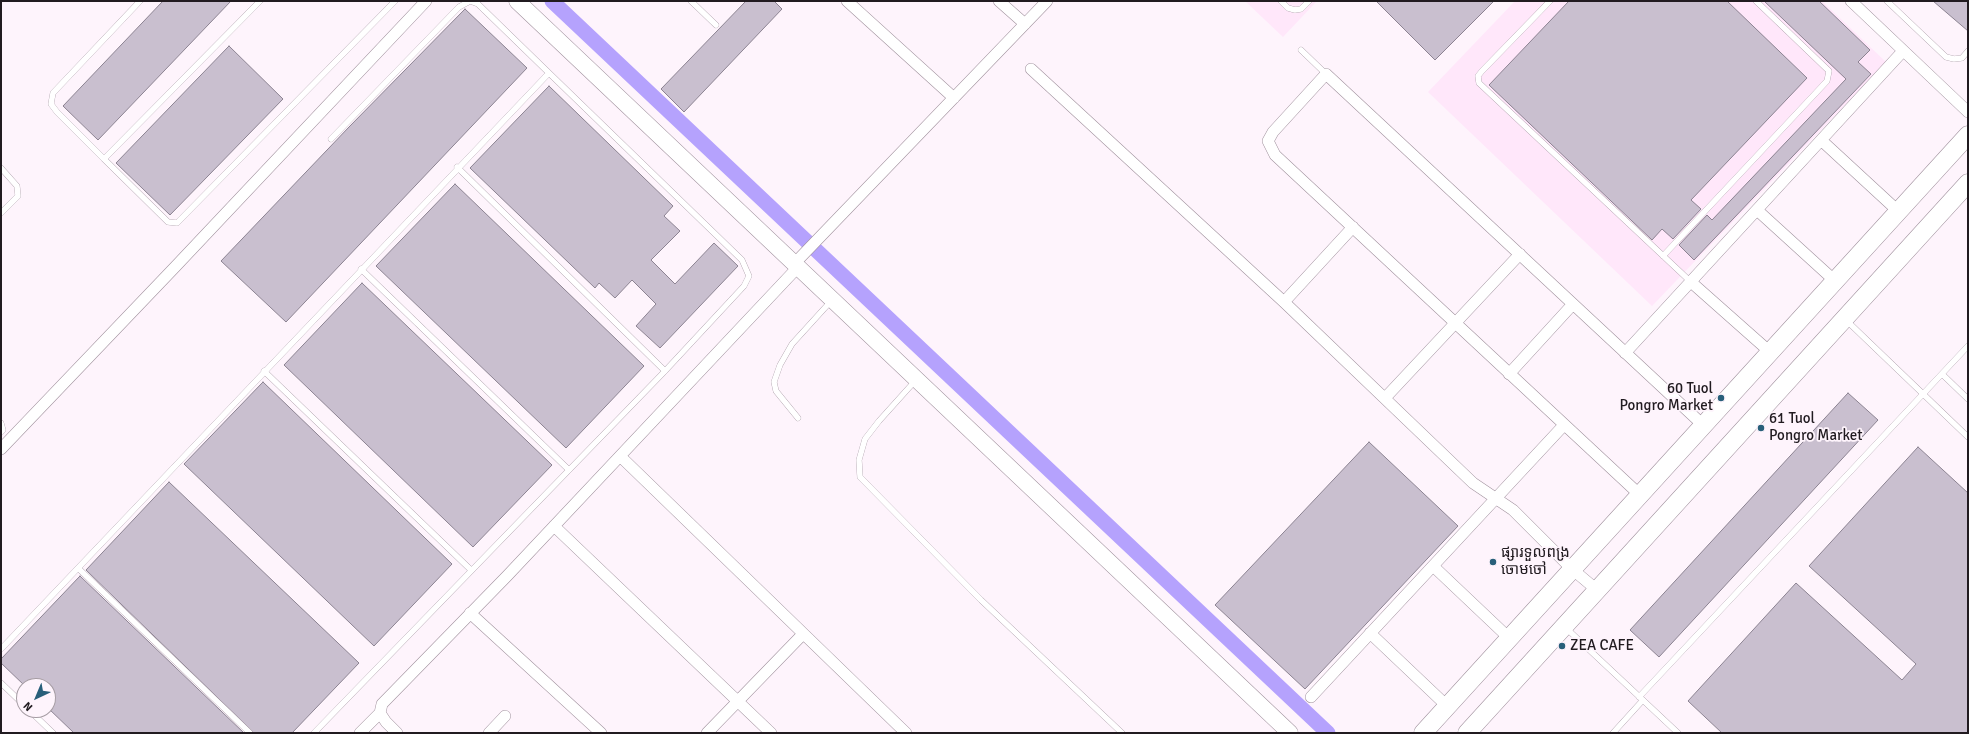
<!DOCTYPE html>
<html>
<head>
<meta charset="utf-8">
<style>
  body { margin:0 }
  #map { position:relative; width:1969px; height:734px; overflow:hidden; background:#fef4fc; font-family:Signika,sans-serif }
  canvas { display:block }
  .frame { position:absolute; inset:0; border:2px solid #211b20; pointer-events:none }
  .north { position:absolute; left:16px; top:678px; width:40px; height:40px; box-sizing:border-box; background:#fef4fc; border:1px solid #a69da4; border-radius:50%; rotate:224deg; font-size:11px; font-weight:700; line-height:16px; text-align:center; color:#211b20 }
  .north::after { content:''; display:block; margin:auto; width:14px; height:18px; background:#285f7a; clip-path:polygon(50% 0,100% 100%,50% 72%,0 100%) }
</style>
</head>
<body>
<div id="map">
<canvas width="1969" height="734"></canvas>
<div class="frame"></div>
<div class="north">N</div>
</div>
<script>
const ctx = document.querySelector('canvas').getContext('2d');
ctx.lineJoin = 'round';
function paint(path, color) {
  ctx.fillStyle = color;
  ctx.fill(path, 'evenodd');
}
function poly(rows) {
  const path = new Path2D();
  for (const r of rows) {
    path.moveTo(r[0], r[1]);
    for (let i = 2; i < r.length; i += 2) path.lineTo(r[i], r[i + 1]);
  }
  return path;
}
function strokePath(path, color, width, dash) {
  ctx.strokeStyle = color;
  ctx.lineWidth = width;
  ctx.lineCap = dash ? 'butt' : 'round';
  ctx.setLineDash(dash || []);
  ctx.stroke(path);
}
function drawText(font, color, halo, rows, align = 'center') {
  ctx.font = font + ' Signika,"Noto Sans Khmer",sans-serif';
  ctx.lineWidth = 3.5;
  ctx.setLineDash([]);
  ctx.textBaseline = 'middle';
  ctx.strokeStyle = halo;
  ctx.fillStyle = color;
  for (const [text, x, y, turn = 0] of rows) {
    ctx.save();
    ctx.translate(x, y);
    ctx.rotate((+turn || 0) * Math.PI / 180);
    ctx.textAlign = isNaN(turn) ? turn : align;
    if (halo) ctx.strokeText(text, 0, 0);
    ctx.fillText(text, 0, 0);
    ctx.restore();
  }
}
const built = poly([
  [1245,1,1317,1,1283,37],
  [1515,1,1822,1,1886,62,1652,306,1428,92]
]);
const canal = poly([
  [552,1,1328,733]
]);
const building = poly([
  [163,1,231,1,98,140,63,106,163,1],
  [746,1,774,1,782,9,684,112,661,89,746,1],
  [1376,1,1494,1,1435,60,1376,1],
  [1569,1,1727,1,1807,78,1691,200,1701,209,1673,239,1662,229,1652,240,1489,85,1569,1],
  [1764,1,1819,1,1870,50,1858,62,1871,74,1694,260,1679,245,1707,215,1712,220,1846,79,1764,1],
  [1933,1,1968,1,1968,31,1933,1],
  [465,9,527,68,286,322,221,261,349,127,465,9],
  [229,46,283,99,170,215,116,163,229,46],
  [549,86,673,206,664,216,680,231,651,260,675,284,714,243,738,266,660,348,636,326,656,304,632,280,615,298,599,283,595,288,470,168,549,86],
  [455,184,644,366,566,448,376,266,455,184],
  [362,283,552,465,473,547,284,365,362,283],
  [263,382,452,564,374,646,184,464,263,382],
  [1848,393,1878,420,1659,657,1630,630,1848,393],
  [1369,442,1458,526,1305,689,1215,605,1369,442],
  [1918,447,1968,493,1968,733,1722,733,1688,701,1796,583,1902,680,1916,664,1809,566,1918,447],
  [169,482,359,663,292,733,254,733,86,570,169,482],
  [80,576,244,733,74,733,48,708,48,686,25,686,1,663,1,659,80,576]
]);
const lane = poly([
  [260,1,104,159,168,222,177,223,395,1],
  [691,1,716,25],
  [1281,1,1288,8,1295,10,1301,9,1309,1],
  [1550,1,1482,71,1478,76,1479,83,1691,282],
  [1887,1,1946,57,1954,59,1962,58,1968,51],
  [1301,50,1326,74],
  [331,139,459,7,470,1,478,4,549,73],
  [104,159,57,112,51,104,53,93,140,1],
  [457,167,665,371],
  [1,168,17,186,18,196,1,213],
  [1663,256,1827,81,1829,71,1756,1],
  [361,269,569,470],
  [1847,321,1968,437],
  [264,371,471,570],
  [1942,374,1968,399],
  [915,381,879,421,865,439,859,460,860,477,981,600,1122,733],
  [798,418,776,391,774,382,780,365,792,344,832,300],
  [1,423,3,430,1,432],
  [78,568,250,733],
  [1566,628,1678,733],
  [1,649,549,73,742,260,749,276,744,286,665,371,314,733],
  [1,683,24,705],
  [1639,697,1968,346],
  [29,710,53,733],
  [1613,733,1643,700]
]);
const street = poly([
  [847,1,954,98],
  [999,1,1025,24],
  [1851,1,1968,112],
  [1031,69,1284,302,1473,483,1513,510,1572,569,1597,590],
  [1821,140,1898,211],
  [1757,210,1835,281],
  [794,264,1047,1],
  [1691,282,1770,352],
  [1284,302,1353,227],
  [1625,353,1903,51],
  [1509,374,1573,304],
  [1385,398,1520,254],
  [1,449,175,267,426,1],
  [620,456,906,733],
  [1640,495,1275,155,1268,141,1273,132,1326,74,1703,425],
  [554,526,771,733],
  [1433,566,1509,638],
  [470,613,601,733],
  [1370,633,1447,706],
  [1311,697,1564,425],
  [360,733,380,713],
  [397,733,386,722,380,713,382,704,507,576,798,267],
  [489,733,505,716],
  [707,733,803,634]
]);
const secondary = poly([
  [517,1,1290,733]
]);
const primary = poly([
  [1423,733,1968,135],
  [1467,733,1968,183]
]);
const markers = [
  [1721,398,4,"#285f7a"],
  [1761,428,4,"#285f7a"],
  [1493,562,4,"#285f7a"],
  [1562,646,4,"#285f7a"]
];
const poiNames = [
  ["60 Tuol",1713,389,"right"],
  ["Pongro Market",1713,406,"right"],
  ["61 Tuol",1769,419],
  ["Pongro Market",1769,436],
  ["ផ្សារទួលពង្រ",1501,553],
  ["ចោមចៅ",1501,570],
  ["ZEA CAFE",1570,646]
];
paint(built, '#ffe7fa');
strokePath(canal, '#b5a2fd', 15);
paint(building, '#c9bfcf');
strokePath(building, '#8c8392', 1);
strokePath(lane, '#a0919d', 6);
strokePath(street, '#a0919d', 12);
strokePath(secondary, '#a0919d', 17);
strokePath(primary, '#a0919d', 19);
strokePath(lane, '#fff', 5.5);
strokePath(street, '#fff', 11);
strokePath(secondary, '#fff', 16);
strokePath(primary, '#fff', 18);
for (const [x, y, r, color] of markers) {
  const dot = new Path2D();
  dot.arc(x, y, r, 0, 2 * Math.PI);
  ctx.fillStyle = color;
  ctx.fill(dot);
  strokePath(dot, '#fef4fc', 1.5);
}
drawText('15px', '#211b20', '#fef4fc', poiNames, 'left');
</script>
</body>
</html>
